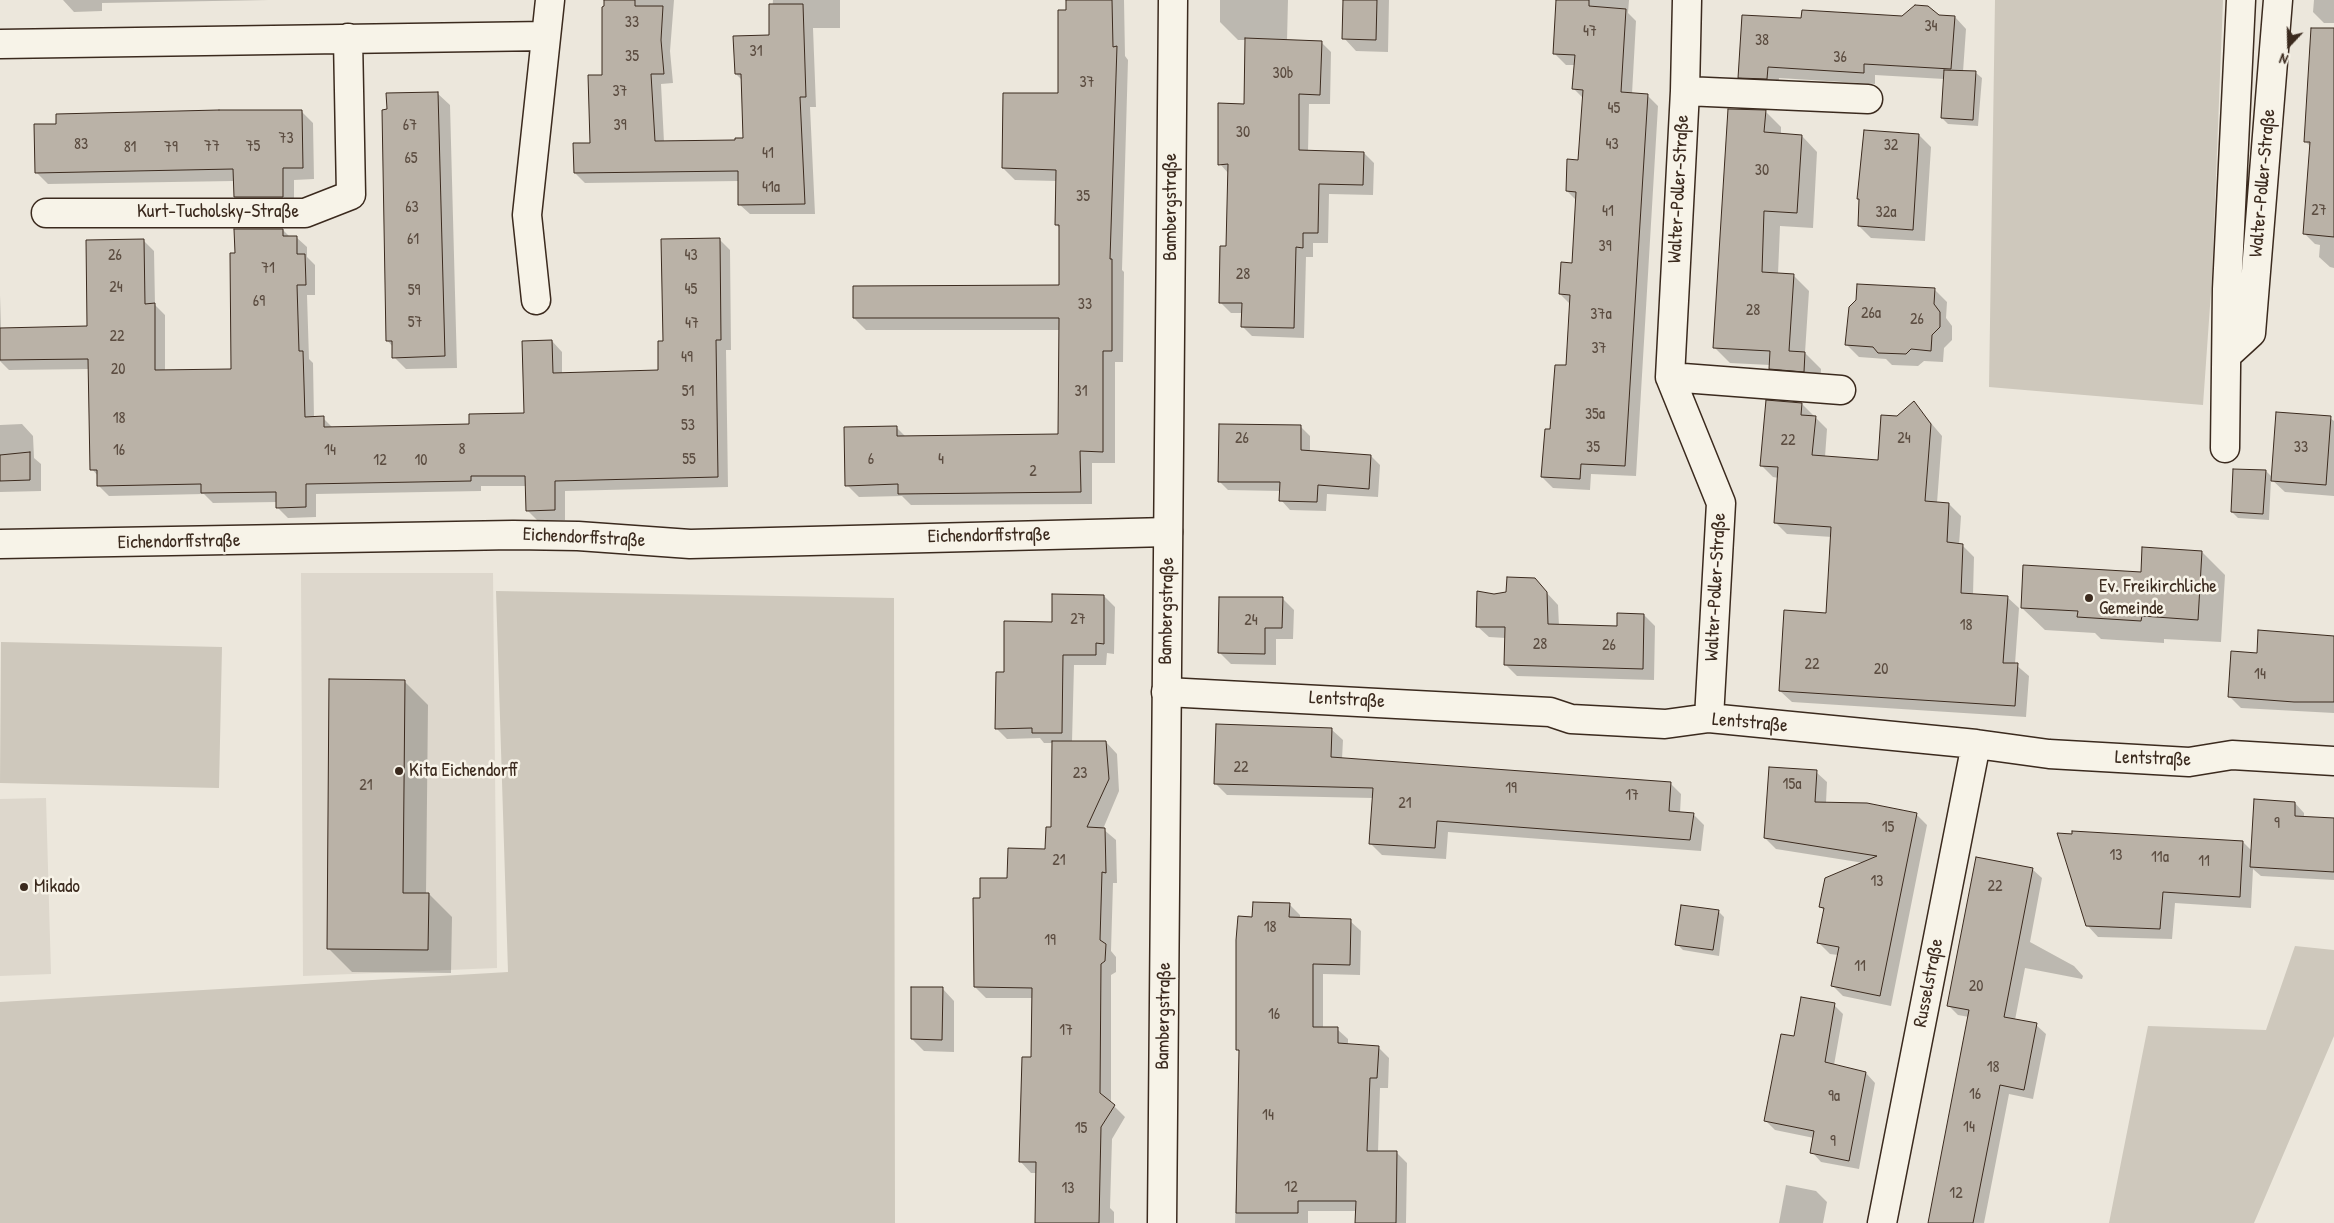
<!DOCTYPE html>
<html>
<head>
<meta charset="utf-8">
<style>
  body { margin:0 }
  #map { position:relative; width:2334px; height:1223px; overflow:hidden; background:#ece7dc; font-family:"Patrick Hand",sans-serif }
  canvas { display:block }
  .north { position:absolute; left:2264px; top:20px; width:50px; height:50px; -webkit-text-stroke:4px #f7f3e8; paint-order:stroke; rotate:201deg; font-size:14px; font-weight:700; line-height:20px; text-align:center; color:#3b2a1e }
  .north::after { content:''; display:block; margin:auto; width:18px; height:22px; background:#3b2a1e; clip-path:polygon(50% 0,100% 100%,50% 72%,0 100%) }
</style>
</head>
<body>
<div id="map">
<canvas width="2334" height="1223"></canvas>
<div class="north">N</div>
</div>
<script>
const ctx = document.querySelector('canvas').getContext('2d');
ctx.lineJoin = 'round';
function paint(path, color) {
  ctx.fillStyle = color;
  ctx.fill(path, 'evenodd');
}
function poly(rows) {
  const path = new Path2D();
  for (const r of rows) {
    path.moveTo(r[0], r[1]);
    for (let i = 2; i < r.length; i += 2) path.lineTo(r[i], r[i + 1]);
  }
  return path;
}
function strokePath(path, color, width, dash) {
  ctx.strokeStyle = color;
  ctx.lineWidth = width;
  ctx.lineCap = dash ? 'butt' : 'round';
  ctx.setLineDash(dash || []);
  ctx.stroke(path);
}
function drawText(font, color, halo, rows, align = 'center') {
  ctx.font = font + ' "Patrick Hand",sans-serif';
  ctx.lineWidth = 5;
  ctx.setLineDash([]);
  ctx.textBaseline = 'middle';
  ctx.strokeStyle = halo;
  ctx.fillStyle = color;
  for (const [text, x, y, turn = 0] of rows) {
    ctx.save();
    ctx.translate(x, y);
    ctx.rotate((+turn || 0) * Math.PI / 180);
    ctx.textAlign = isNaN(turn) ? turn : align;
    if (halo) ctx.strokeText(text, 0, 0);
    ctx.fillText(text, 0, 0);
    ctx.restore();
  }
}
const built = poly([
  [301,573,493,573,497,968,303,976],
  [46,798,51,974,0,976,0,799]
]);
const green = poly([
  [1995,0,2223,0,2212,278,2203,405,1989,387],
  [496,591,894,598,895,1223,0,1223,0,1002,508,972],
  [1,642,222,647,219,788,0,783],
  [2295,946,2334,950,2334,1036,2254,1223,2109,1223,2148,1026,2266,1030]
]);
const shadow = poly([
  [63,0,269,0,102,3,102,11,74,12],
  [606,0,674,0,670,51,673,83,661,84,664,142,736,141,745,139,743,81,736,74,770,37,773,0,840,0,840,28,813,28,816,107,810,107,815,214,750,214,739,204,739,181,585,183,575,173,591,144,603,76],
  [1067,0,1124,0,1125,56,1128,60,1122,270,1124,272,1123,362,1115,362,1115,463,1092,463,1092,504,911,505,902,496,859,497,847,485,897,428,906,437,1060,435,1060,330,866,330,854,318,1060,286,1060,229,1056,224,1057,181,1015,180,1003,168,1059,95],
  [1220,0,1288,0,1287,41,1321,42,1331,52,1330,104,1309,104,1308,152,1364,153,1374,163,1373,195,1329,194,1328,243,1313,243,1313,257,1306,257,1304,338,1252,336,1242,326,1242,313,1231,313,1220,302,1227,247,1229,174,1220,164,1245,105,1246,40,1238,40,1220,22],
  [1345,0,1389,0,1388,52,1356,51,1344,38],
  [1558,0,1629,0,1628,13,1636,21,1632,94,1647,95,1658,106,1636,476,1591,474,1590,490,1553,488,1542,477,1567,366,1570,304,1560,294,1573,264,1577,201,1567,191,1580,161,1584,99,1574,89,1575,65,1566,65,1555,54],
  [2314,0,2334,0,2334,23,2324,23,2313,12],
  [1938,16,1955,17,1966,29,1963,72,1976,73,1982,78,1978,126,1948,124,1942,118,1944,79,1875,75,1875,84,1779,78,1778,90,1751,89,1740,77,1802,19],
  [2334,72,2334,268,2330,267,2319,257,2320,245,2315,244,2305,234,2311,147,2305,141],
  [437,93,450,105,457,368,406,369,394,357,393,347,387,340],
  [301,111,313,123,314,179,294,180,294,209,247,209,235,197,234,181,48,184,36,172],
  [1765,111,1781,127,1781,135,1802,136,1817,152,1813,228,1780,226,1778,274,1793,275,1809,291,1805,353,1821,369,1820,387,1786,384,1770,368,1770,365,1730,363,1714,347],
  [1919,135,1931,147,1925,241,1871,238,1859,226,1861,201,1858,198,1861,159],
  [283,230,290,237,296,237,307,247,307,257,315,265,315,295,307,295,309,359,313,363,314,418,323,418,333,428,470,425,525,414,552,341,562,352,562,374,660,371,665,342,719,239,730,250,731,350,726,350,728,487,565,491,565,520,537,520,527,510,526,486,481,486,481,491,316,494,316,517,288,518,277,507,277,502,213,503,204,494,109,496,99,486,98,476,92,469,90,369,9,370,0,361,0,295,1,329,88,327,143,240,154,251,155,305,165,315,165,371,232,370,236,255],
  [1934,289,1947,302,1946,318,1952,326,1952,340,1944,348,1943,362,1924,361,1918,366,1892,365,1886,359,1859,357,1847,345],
  [1914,403,1942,436,1937,503,1949,504,1961,516,1959,545,1962,545,1974,557,1973,595,2007,597,2019,608,2015,664,2029,676,2026,717,1792,702,1780,691,1827,614,1832,537,1787,534,1776,523,1779,478,1773,477,1761,465,1802,404,1827,429,1825,457,1879,462,1897,417],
  [2330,418,2334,421,2334,496,2285,492,2271,479,2269,520,2238,518,2232,512,2266,471,2273,478],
  [22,424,33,436,34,458,41,464,41,491,0,492,0,425],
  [1301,427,1310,436,1310,452,1371,456,1380,465,1378,497,1327,494,1326,511,1290,510,1281,500,1281,491,1228,490,1219,481],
  [2202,552,2225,575,2221,642,2164,639,2164,643,2101,639,2095,633,2045,630,2022,608,2142,574],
  [1534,579,1558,605,1559,626,1618,628,1644,615,1655,626,1654,680,1517,676,1505,664,1506,638,1489,637,1477,626,1494,595,1508,594],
  [1104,596,1115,607,1114,654,1107,653,1106,665,1074,665,1072,742,1106,742,1117,754,1119,791,1103,829,1116,840,1117,883,1113,883,1111,951,1116,957,1116,972,1111,975,1111,1103,1125,1117,1112,1139,1110,1208,1114,1212,1114,1223,1036,1223,1037,1173,1031,1173,1020,1161,1032,1058,1034,998,986,998,975,987,981,899,1046,850,1052,828,1053,743,1044,743,1040,738,1007,739,996,728,1005,673,1053,623],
  [1283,599,1294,610,1293,639,1276,639,1276,665,1231,664,1220,653],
  [2334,637,2334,713,2241,708,2229,696,2258,654],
  [404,681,428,705,426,894,429,894,452,917,451,973,352,972,328,948],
  [1331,729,1343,740,1342,759,1670,783,1681,794,1680,813,1693,814,1704,825,1701,851,1448,832,1446,859,1382,855,1371,844,1373,798,1227,795,1215,783],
  [1816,772,1827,782,1826,803,1916,814,1927,825,1891,1006,1843,996,1832,985,1838,955,1830,954,1819,943,1825,911,1820,907,1864,863,1776,849,1765,838],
  [2295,803,2304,813,2304,818,2334,819,2334,880,2261,876,2253,869,2251,908,2175,903,2172,939,2098,937,2087,925,2243,842,2252,851],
  [2032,869,2042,878,2030,942,2074,966,2083,976,2082,979,2025,968,2015,1020,2036,1025,2046,1034,2033,1099,2009,1094,1984,1223,1929,1223,1969,1017,1958,1015,1949,1006],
  [1289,904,1300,915,1300,918,1350,921,1361,931,1360,975,1323,974,1323,1029,1337,1029,1348,1039,1348,1045,1378,1047,1389,1058,1388,1088,1380,1088,1378,1152,1396,1152,1407,1163,1406,1223,1356,1223,1357,1211,1308,1211,1308,1223,1235,1223,1240,1052,1238,1050,1254,918],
  [1718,911,1724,917,1719,956,1683,950,1677,944],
  [942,988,954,1001,954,1052,924,1051,912,1039],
  [1834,1005,1843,1014,1834,1065,1866,1073,1875,1083,1859,1169,1821,1162,1812,1152,1814,1138,1775,1130,1766,1121,1795,1037],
  [1786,1185,1816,1191,1827,1202,1823,1223,1779,1223]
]);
const building = poly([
  [604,0,635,0,635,6,663,6,661,40,664,74,651,74,655,141,735,140,735,138,743,138,741,74,735,74,733,36,769,35,769,4,803,4,806,97,800,97,805,204,738,205,738,171,574,173,573,143,590,143,588,75,602,75,602,7,604,6,604,0],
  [1066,0,1112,0,1113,47,1117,46,1110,259,1112,259,1112,351,1103,351,1103,452,1080,451,1081,492,898,494,898,484,845,486,844,427,897,426,897,436,1058,434,1059,318,853,318,853,286,1059,285,1059,225,1055,225,1056,170,1002,168,1003,93,1058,93,1058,10,1066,10,1066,0],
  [1343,0,1377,0,1376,40,1342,39,1343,0],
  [1556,0,1589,0,1589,6,1626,9,1621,92,1648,94,1625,466,1581,464,1580,479,1541,477,1545,429,1550,429,1555,365,1566,365,1570,295,1559,294,1561,262,1572,263,1576,192,1566,191,1567,159,1578,160,1583,90,1572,89,1575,55,1553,54,1556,0],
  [1915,5,1928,6,1939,15,1955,16,1951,69,1864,64,1864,73,1768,67,1767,79,1738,78,1742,15,1801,18,1802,10,1902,16,1915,5],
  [2311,28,2334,28,2334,237,2303,234,2310,142,2304,142,2311,28],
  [1245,38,1322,41,1320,95,1299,94,1299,150,1364,152,1363,185,1319,184,1318,233,1303,233,1303,248,1296,247,1294,328,1241,327,1242,303,1219,303,1220,246,1226,246,1228,164,1218,165,1218,103,1244,104,1245,38],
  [1944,70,1976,71,1973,120,1941,118,1944,70],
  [438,92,445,356,392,358,392,341,386,341,382,110,387,109,386,93,438,92],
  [1728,109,1766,110,1764,132,1802,135,1797,213,1764,211,1762,272,1794,274,1789,351,1805,352,1804,372,1769,369,1770,351,1713,348,1728,109],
  [219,110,302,110,303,168,283,168,283,197,234,197,233,169,35,173,34,124,56,124,56,114,219,110],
  [1864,130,1919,134,1913,230,1858,226,1859,199,1857,199,1864,130],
  [234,229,283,229,283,236,297,236,297,254,305,254,306,285,297,285,299,351,303,351,305,417,324,416,324,427,469,424,469,414,524,413,522,341,552,340,553,373,658,370,658,341,663,341,661,239,720,238,721,340,716,340,718,477,555,481,555,510,526,511,525,476,471,476,471,481,306,484,306,507,276,508,276,492,201,493,201,484,97,486,97,470,90,470,88,359,0,360,0,328,87,326,86,240,144,239,145,304,155,303,155,370,231,369,230,253,235,253,234,229],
  [1857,284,1935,288,1934,304,1940,312,1940,327,1932,335,1931,351,1911,349,1906,354,1878,353,1873,347,1845,345,1849,307,1856,300,1857,284],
  [1766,400,1802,403,1801,415,1816,416,1812,455,1878,460,1881,415,1897,416,1914,401,1931,424,1925,501,1949,503,1947,542,1963,544,1961,593,2008,596,2003,663,2018,663,2015,706,1779,691,1784,610,1826,613,1831,527,1774,523,1778,467,1760,466,1766,400],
  [2276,412,2331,416,2326,485,2271,481,2276,412],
  [1219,424,1301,425,1301,450,1371,455,1369,489,1318,485,1317,502,1279,501,1280,482,1218,482,1219,424],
  [30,452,30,480,0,481,0,455,30,452],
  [2233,469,2266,470,2263,514,2231,512,2233,469],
  [2142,547,2202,551,2198,620,2142,616,2141,621,2077,617,2078,611,2021,608,2023,565,2141,572,2142,547],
  [1507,577,1535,578,1547,592,1548,624,1617,626,1617,613,1644,614,1643,669,1504,665,1505,627,1476,627,1477,591,1494,594,1506,592,1507,577],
  [1052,594,1104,595,1104,644,1096,643,1096,655,1063,655,1062,733,1032,733,1032,728,995,729,996,672,1004,672,1004,621,1052,622,1052,594],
  [1219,597,1283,597,1282,628,1265,628,1265,654,1218,653,1219,597],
  [2258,630,2334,636,2334,702,2294,702,2228,697,2231,651,2257,653,2258,630],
  [329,679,405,680,403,893,429,893,428,950,327,949,329,679],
  [1216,724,1332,728,1331,757,1671,782,1669,811,1694,813,1690,840,1437,821,1435,848,1369,844,1373,788,1214,784,1216,724],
  [1052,741,1106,741,1109,779,1087,827,1105,828,1106,873,1102,872,1100,940,1106,944,1105,961,1101,964,1100,1093,1115,1105,1101,1127,1099,1223,1035,1223,1036,1162,1019,1162,1022,1057,1031,1057,1032,988,974,987,973,898,980,898,980,878,1007,878,1008,848,1045,849,1046,827,1051,827,1052,741],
  [1769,767,1817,770,1815,802,1867,803,1917,813,1880,996,1831,986,1839,947,1817,943,1824,908,1819,907,1825,878,1877,856,1764,838,1769,767],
  [2254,799,2295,802,2295,816,2334,818,2334,872,2250,867,2254,799],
  [2072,831,2243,841,2240,897,2163,892,2160,929,2086,926,2057,833,2072,834,2072,831],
  [1976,857,2033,868,2004,1017,2037,1023,2024,1090,2000,1085,1973,1223,1928,1223,1969,1010,1947,1006,1976,857],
  [1253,902,1290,903,1289,917,1351,919,1350,965,1313,964,1313,1027,1338,1027,1338,1043,1379,1046,1377,1078,1370,1078,1367,1151,1397,1151,1396,1223,1355,1223,1356,1201,1298,1201,1298,1213,1236,1213,1239,1050,1236,1050,1236,940,1238,916,1252,917,1253,902],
  [1681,905,1719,910,1713,950,1675,945,1681,905],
  [911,987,943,987,942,1040,911,1039,911,987],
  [1801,997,1835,1003,1825,1062,1866,1072,1849,1161,1810,1153,1814,1131,1764,1121,1781,1034,1794,1036,1801,997]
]);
const minor = poly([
  [1687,0,1685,91,1670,377,1721,503,1709,718],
  [0,44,546,36],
  [1685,91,1868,99],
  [46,213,305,213,351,195,348,38],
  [536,300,527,215,550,0],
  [2227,355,2251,333,2278,0],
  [1670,377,1841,390],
  [2225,448,2227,289,2241,0],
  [0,544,513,535,578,536,690,544,1168,532],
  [1166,692,1550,712,1571,719,1665,724,1709,718,1976,744,2049,754,2189,762,2232,755,2334,761],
  [1882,1223,1976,744]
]);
const tertiary = poly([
  [1162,1223,1173,0]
]);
const markers = [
  [2089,598,5,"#3b2a1e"],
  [399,771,5,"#3b2a1e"],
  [24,887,5,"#3b2a1e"]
];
const numberNames = [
  ["33",632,23],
  ["34",1931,27],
  ["47",1590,32],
  ["38",1762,41],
  ["31",756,52],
  ["35",632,57],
  ["36",1840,58],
  ["30b",1283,74],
  ["37",1087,83],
  ["37",620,92],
  ["45",1614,109],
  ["67",410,126],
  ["39",620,126],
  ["30",1243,133],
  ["73",286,139],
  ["83",81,145],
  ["43",1612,145],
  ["32",1891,146],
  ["77",212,147],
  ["75",253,147],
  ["81",130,148],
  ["79",171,148],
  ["41",768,154],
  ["65",411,159],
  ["30",1762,171],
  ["41a",771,188],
  ["35",1083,197],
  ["63",412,208],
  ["27",2319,211],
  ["41",1608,212],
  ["32a",1886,213],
  ["61",413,240],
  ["39",1605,247],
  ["26",115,256],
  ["43",691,256],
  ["71",268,269],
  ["28",1243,275],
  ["24",116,288],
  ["45",691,290],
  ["59",414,291],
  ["69",259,302],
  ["33",1085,305],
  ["28",1753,311],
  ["26a",1871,314],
  ["37a",1601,315],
  ["26",1917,320],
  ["57",415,323],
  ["47",692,324],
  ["22",117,337],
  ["37",1599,349],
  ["49",687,358],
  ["20",118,370],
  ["51",688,392],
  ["31",1081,392],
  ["35a",1595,415],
  ["18",119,419],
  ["53",688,426],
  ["26",1242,439],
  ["24",1904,439],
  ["22",1788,441],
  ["35",1593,448],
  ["33",2301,448],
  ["8",462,450],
  ["16",119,451],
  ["14",330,451],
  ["55",689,460],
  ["6",871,460],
  ["4",941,460],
  ["12",380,461],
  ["10",421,461],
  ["2",1033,472],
  ["27",1078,620],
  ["24",1251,621],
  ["18",1966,626],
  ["28",1540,645],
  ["26",1609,646],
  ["22",1812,665],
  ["20",1881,670],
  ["14",2260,675],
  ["22",1241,768],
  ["23",1080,774],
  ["15a",1792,785],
  ["21",366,786],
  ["19",1511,789],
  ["17",1632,796],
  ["21",1405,804],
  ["9",2277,824],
  ["15",1888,828],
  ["13",2116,856],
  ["11a",2160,858],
  ["21",1059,861],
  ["11",2204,862],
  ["13",1877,882],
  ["22",1995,887],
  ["18",1270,928],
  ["19",1050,941],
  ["11",1860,967],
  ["20",1976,987],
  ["16",1274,1015],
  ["17",1066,1031],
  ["18",1993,1068],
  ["16",1975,1095],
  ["9a",1834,1097],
  ["14",1268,1116],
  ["14",1969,1128],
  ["15",1081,1129],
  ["9",1833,1142],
  ["12",1291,1188],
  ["13",1068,1189],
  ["12",1956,1194]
];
const streetNames = [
  ["Walter-Poller-Straße",2263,183,-85],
  ["Walter-Poller-Straße",1679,189,-87],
  ["Bambergstraße",1171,207,-90],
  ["Kurt-Tucholsky-Straße",218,212],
  ["Eichendorffstraße",989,536,-1],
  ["Eichendorffstraße",584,538,3],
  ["Eichendorffstraße",179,542,-1],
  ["Walter-Poller-Straße",1716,587,-87],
  ["Bambergstraße",1167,611,-89],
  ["Lentstraße",1347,700,3],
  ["Lentstraße",1750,723,5],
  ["Lentstraße",2153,759,2],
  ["Russelstraße",1929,983,-79],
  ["Bambergstraße",1164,1016,-89]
];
const poiNames = [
  ["Ev. Freikirchliche",2099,587],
  ["Gemeinde",2099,609],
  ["Kita Eichendorff",409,771],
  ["Mikado",34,887]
];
paint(built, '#ddd7cc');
paint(green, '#cec8bc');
paint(shadow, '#0003');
paint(building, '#bab2a7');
strokePath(building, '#3b2a1e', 1);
strokePath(minor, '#3b2a1e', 31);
strokePath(tertiary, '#3b2a1e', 31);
strokePath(minor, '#f7f3e8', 28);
strokePath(tertiary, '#f7f3e8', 28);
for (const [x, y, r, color] of markers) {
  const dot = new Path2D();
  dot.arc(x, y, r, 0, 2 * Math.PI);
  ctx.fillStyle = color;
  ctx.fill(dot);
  strokePath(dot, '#f7f3e8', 2);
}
drawText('16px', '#5b4c40', null, numberNames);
drawText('19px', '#3b2a1e', '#f7f3e8', streetNames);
drawText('19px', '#3b2a1e', '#f7f3e8', poiNames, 'left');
</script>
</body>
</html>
